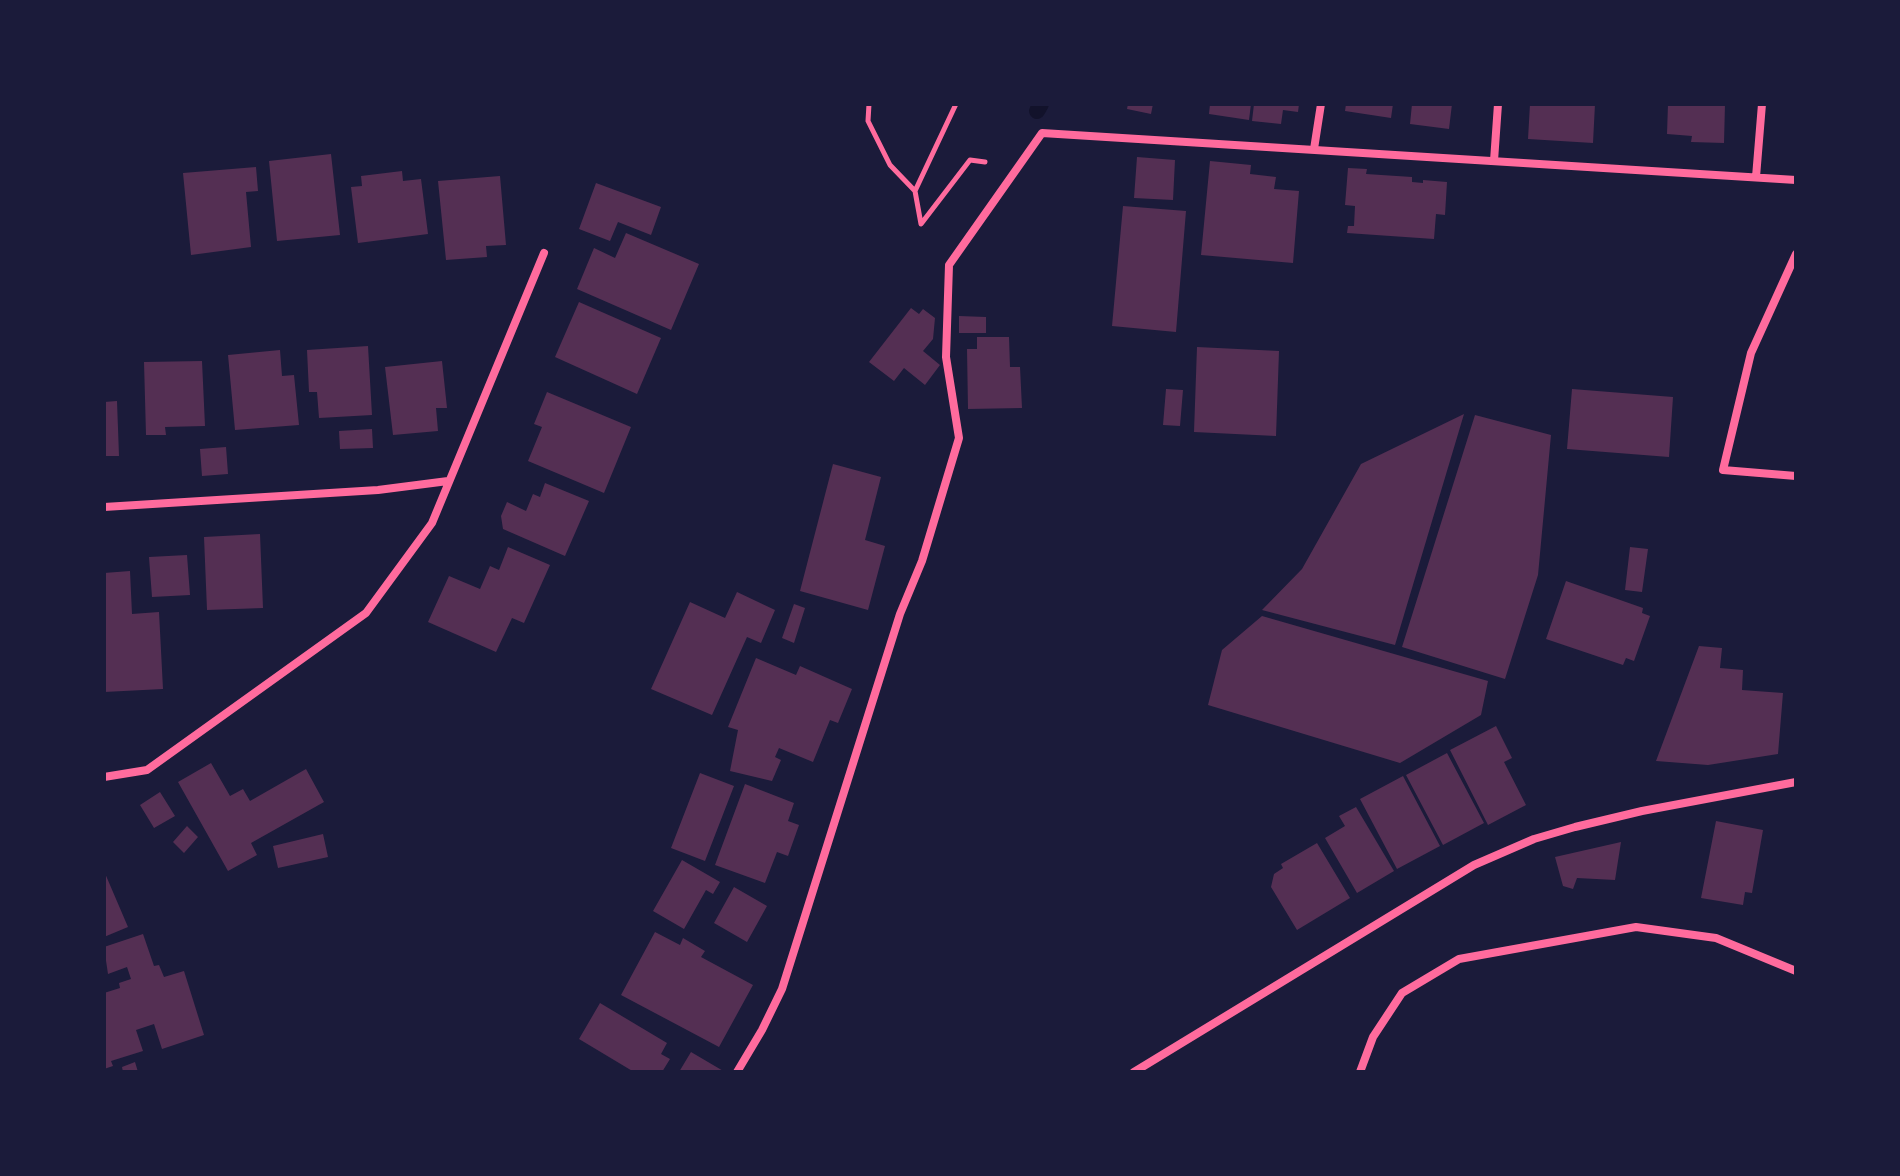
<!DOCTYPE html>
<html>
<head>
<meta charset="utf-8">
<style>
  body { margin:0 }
  #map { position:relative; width:1900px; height:1176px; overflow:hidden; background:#1b1b3a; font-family:"Noto Sans",sans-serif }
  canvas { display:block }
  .frame { position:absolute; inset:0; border:106px solid #1b1b3a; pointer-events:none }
</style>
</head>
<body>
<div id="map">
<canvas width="1900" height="1176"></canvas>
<div class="frame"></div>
</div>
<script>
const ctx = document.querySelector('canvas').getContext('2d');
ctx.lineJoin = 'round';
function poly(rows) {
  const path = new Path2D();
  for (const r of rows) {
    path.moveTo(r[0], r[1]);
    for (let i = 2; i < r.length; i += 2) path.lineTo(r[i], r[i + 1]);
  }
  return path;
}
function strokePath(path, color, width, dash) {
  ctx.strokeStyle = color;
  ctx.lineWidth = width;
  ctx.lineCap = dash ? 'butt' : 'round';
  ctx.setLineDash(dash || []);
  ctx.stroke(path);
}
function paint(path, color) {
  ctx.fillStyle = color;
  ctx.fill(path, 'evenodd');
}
const stream = poly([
  [1037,111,1041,104]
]);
const building = poly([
  [1128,104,1153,104,1151,114,1127,109],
  [1210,104,1251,104,1249,120,1209,114],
  [1254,104,1299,104,1298,112,1283,110,1281,124,1252,121],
  [1346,104,1393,104,1391,118,1345,111],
  [1412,104,1452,104,1449,129,1410,124],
  [1530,104,1595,104,1593,143,1528,139],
  [1668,104,1725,104,1724,143,1691,142,1692,136,1667,134],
  [331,154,340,235,277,241,269,161],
  [1137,157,1175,160,1173,200,1134,198],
  [1210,161,1251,165,1250,174,1276,177,1274,189,1299,191,1293,263,1201,255],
  [256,167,258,191,246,192,251,247,191,255,183,173],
  [1348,168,1367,169,1366,174,1412,177,1412,182,1423,183,1423,180,1447,182,1445,215,1436,214,1434,239,1347,233,1348,226,1354,226,1355,206,1345,205],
  [402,171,403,181,421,179,428,234,358,243,351,187,362,186,361,176],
  [500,176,506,245,486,246,487,257,446,260,438,181],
  [596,183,661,207,651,235,618,222,610,241,579,229],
  [1123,206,1186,211,1176,332,1112,326],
  [626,233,699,264,671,330,577,289,594,248,615,258],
  [579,302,661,338,637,394,555,357],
  [911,308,919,314,923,309,935,318,933,339,923,351,940,365,925,385,904,368,894,381,869,362],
  [959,316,986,317,986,333,959,333],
  [977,337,1009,337,1010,367,1020,367,1022,408,968,409,967,349,977,349],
  [368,346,372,415,319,418,317,392,309,392,307,350],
  [1197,347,1279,351,1276,436,1194,432],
  [280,350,282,376,294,375,299,425,235,430,228,355],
  [202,361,205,426,165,427,166,435,146,435,144,362],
  [442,361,447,408,436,408,438,431,393,435,385,367],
  [1166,389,1183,390,1180,426,1163,425],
  [1572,389,1673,397,1669,457,1567,449],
  [547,392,631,427,604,493,528,461,542,427,534,424],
  [117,401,119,456,104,456,104,402],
  [1464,414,1395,645,1262,610,1302,569,1361,464],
  [1475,415,1551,435,1538,575,1505,679,1402,647],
  [372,429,373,448,340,449,339,431],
  [226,447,228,474,202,476,200,449],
  [833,464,881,477,865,540,885,546,868,610,800,591],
  [545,483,589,501,565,556,503,529,501,516,507,502,526,511,533,494,540,497],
  [260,534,263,608,207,610,204,537],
  [508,547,550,565,524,623,512,618,496,652,428,622,449,576,480,589,490,566,499,570],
  [1630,547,1648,549,1642,592,1625,590],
  [187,555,190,595,152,597,149,557],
  [130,571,132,614,159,612,163,689,104,692,104,573],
  [1566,581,1643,608,1642,613,1650,616,1634,661,1626,658,1623,665,1546,639],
  [737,592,775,610,761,643,747,637,712,715,651,689,690,602,725,618],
  [794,604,805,608,794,643,782,638],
  [1262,616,1488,681,1481,715,1400,763,1208,705,1222,650],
  [1699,646,1722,648,1720,668,1743,670,1742,690,1783,693,1778,754,1708,765,1656,761],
  [756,658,796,675,800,666,852,689,838,723,830,720,813,762,779,748,775,757,781,760,772,781,730,771,738,730,728,727],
  [1496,726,1512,758,1504,762,1526,805,1488,825,1450,750],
  [1447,753,1484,823,1443,845,1406,775],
  [211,763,230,796,243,789,250,801,306,769,324,802,251,843,257,855,228,871,178,782],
  [700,773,734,786,705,861,671,848],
  [1403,776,1440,846,1397,869,1360,799],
  [745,784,794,803,788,821,799,825,788,856,777,852,765,883,715,865],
  [160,792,175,816,154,828,140,805],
  [1356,807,1394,871,1357,893,1325,838,1345,826,1339,816],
  [1716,821,1763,830,1752,893,1745,892,1743,905,1701,898],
  [187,826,198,837,184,853,173,842],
  [323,834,328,857,278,868,273,846],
  [1621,842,1615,880,1577,878,1573,889,1563,886,1555,857],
  [1317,843,1350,898,1297,930,1271,887,1274,874,1283,868,1281,864],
  [682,860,720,882,713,894,706,890,684,929,653,911],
  [104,871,128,927,104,937],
  [734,887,767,906,747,942,714,923],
  [655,932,680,945,683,938,705,951,701,957,753,985,719,1047,621,995],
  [143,934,154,966,159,965,164,977,184,971,204,1035,162,1049,154,1024,136,1030,143,1051,111,1061,113,1066,104,1069,104,993,120,988,119,983,131,979,127,967,108,974,104,947],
  [600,1003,667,1043,661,1054,670,1059,662,1072,634,1072,579,1039],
  [691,1052,725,1072,679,1072],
  [135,1062,138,1072,123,1072,122,1067]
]);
const path = poly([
  [869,104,868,121,890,165,915,191,921,224,970,160,985,162],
  [915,191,956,104]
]);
const minor = poly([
  [1314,149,1321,104],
  [1494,161,1498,104],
  [1756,177,1762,104],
  [1796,254,1751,353,1723,470,1796,476],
  [104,507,378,490,448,481],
  [104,777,147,770,366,613,432,523,544,253],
  [737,1072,762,1030,782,989,900,614,922,561,959,438,946,357,949,265,1042,133,1796,180],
  [1134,1072,1474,865,1534,839,1575,827,1642,811,1796,782],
  [1360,1072,1373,1037,1402,993,1459,959,1636,927,1716,938,1796,971]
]);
strokePath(stream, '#12122b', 16);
paint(building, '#542f53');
strokePath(path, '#ff6b9d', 5);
strokePath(minor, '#ff6b9d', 8);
</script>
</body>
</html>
